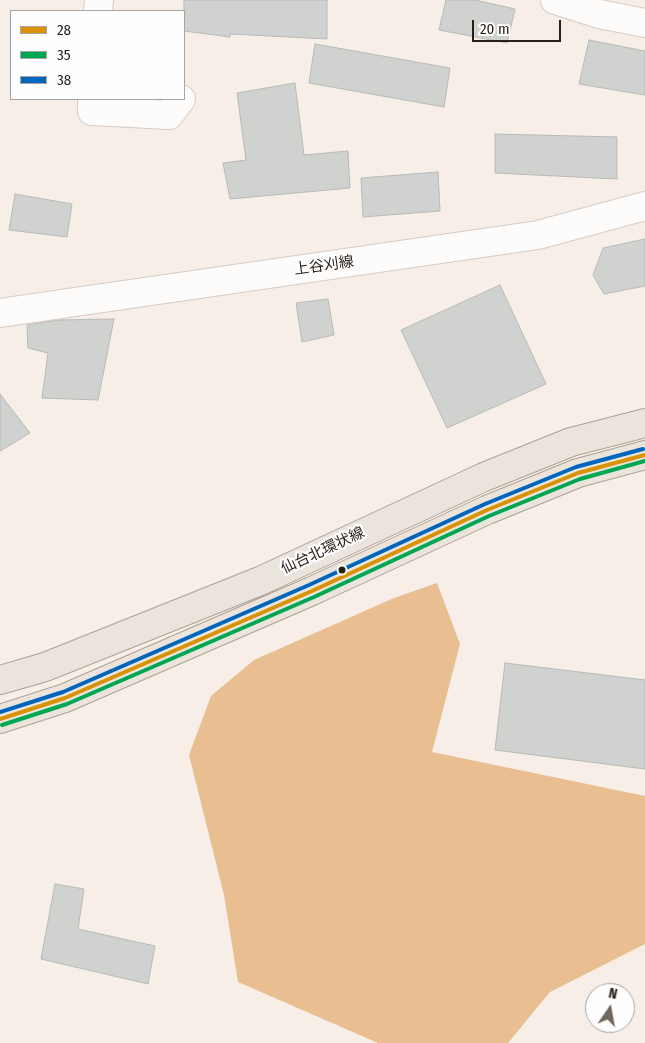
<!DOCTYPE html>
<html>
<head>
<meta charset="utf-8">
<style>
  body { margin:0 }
  #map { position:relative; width:645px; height:1043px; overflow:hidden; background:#f6eee7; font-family:"Fira Sans Condensed",sans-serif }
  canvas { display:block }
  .legend { position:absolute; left:10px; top:10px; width:175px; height:90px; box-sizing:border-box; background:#fefefe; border:1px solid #a8a4a2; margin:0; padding:6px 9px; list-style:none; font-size:15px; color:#271e17 }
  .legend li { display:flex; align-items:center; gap:10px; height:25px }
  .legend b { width:25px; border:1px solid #a8a4a2 }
  .north { position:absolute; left:585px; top:983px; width:50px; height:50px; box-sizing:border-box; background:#fefefe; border:1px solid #a8a4a2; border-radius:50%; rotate:12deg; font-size:14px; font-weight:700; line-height:20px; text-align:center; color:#271e17 }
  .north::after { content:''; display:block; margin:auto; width:18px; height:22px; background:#6f6760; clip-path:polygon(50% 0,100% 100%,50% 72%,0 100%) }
  .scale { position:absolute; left:472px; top:20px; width:89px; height:22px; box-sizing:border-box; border:2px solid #271e17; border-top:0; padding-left:6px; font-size:15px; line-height:18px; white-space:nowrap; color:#271e17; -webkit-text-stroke:4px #fefefe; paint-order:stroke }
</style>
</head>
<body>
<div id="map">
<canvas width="645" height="1043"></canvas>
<ul class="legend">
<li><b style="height:6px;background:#d89203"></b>28</li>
<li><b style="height:6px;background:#00a651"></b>35</li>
<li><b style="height:6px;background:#0065bd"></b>38</li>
</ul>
<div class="north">N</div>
<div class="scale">20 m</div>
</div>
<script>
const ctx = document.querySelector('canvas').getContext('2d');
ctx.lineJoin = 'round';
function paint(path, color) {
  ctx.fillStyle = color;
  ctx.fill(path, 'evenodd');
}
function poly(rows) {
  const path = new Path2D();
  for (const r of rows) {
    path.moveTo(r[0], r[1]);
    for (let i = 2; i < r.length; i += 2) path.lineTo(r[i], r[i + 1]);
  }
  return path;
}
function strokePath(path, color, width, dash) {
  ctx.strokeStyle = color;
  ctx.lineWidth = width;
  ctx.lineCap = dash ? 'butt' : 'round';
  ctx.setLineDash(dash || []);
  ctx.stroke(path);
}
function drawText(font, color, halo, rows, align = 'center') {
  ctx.font = font + ' "Fira Sans Condensed","Noto Sans JP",sans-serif';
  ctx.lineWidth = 4.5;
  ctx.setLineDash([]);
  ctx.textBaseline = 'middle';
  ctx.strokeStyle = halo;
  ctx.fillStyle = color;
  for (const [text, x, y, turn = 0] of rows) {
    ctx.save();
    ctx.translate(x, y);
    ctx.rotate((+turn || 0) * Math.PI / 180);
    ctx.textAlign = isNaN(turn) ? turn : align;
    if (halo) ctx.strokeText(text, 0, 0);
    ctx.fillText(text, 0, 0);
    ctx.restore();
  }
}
const forest = poly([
  [437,583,460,644,432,752,645,796,645,944,550,992,508,1043,378,1043,238,982,224,895,189,755,211,696,254,660,394,598]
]);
const building = poly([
  [184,0,327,0,327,39,230,34,230,37,184,31,184,0],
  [446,0,475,0,515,9,507,43,439,30,446,0],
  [589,40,645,51,645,95,579,84,589,40],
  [315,44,450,68,444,107,309,83,315,44],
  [295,83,304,155,348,151,350,188,230,199,223,163,246,160,237,93,295,83],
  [495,134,617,137,617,179,495,173,495,134],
  [438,172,440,211,363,217,361,178,438,172],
  [15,194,72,204,67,237,9,230,15,194],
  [645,239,645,286,604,294,593,275,603,248,645,239],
  [500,285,546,384,447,428,401,330,500,285],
  [328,299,334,335,302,342,296,303,328,299],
  [114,319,98,400,42,398,48,353,28,348,27,325,59,320,114,319],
  [0,394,30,433,0,451,0,394],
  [505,663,645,680,645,769,495,750,505,663],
  [55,884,84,889,78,929,155,946,148,984,41,959,55,884]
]);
const minor = poly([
  [555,0,599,14,645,23],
  [98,11,99,0],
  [92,99,92,111,169,115,181,99]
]);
const tertiary = poly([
  [0,313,538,235,645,206]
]);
const primary = poly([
  [0,680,45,667,260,581,484,477,571,442,645,423],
  [0,719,65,698,312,591,487,510,578,473,645,455]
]);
const bus1 = poly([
  [0,719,65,698,312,591,487,510,578,473,645,455]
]);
const bus2 = poly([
  [2,725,67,704,314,597,489,516,580,479,645,461]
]);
const bus3 = poly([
  [0,712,63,692,309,585,485,504,576,467,643,449]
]);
const markers = [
  [342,570,4.5,"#271e17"]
];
const streetNames = [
  ["上谷刈線",324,266,-8],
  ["仙台北環状線",323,551,-25]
];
paint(forest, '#e9bf91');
paint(building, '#cfd2cf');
strokePath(building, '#b7bab7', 1);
strokePath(minor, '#d4ccc5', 30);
strokePath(tertiary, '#d4ccc5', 30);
strokePath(primary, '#ada093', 30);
strokePath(minor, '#fefcfb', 28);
strokePath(tertiary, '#fefcfb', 28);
strokePath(primary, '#eae4dd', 28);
strokePath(bus1, '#d89203', 4);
strokePath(bus2, '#00a651', 4);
strokePath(bus3, '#0065bd', 4);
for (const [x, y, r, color] of markers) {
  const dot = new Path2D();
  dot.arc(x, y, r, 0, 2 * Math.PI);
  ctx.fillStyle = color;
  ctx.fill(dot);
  strokePath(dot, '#fefefe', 2);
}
drawText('15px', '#271e17', '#fefefe', streetNames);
</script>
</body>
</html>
